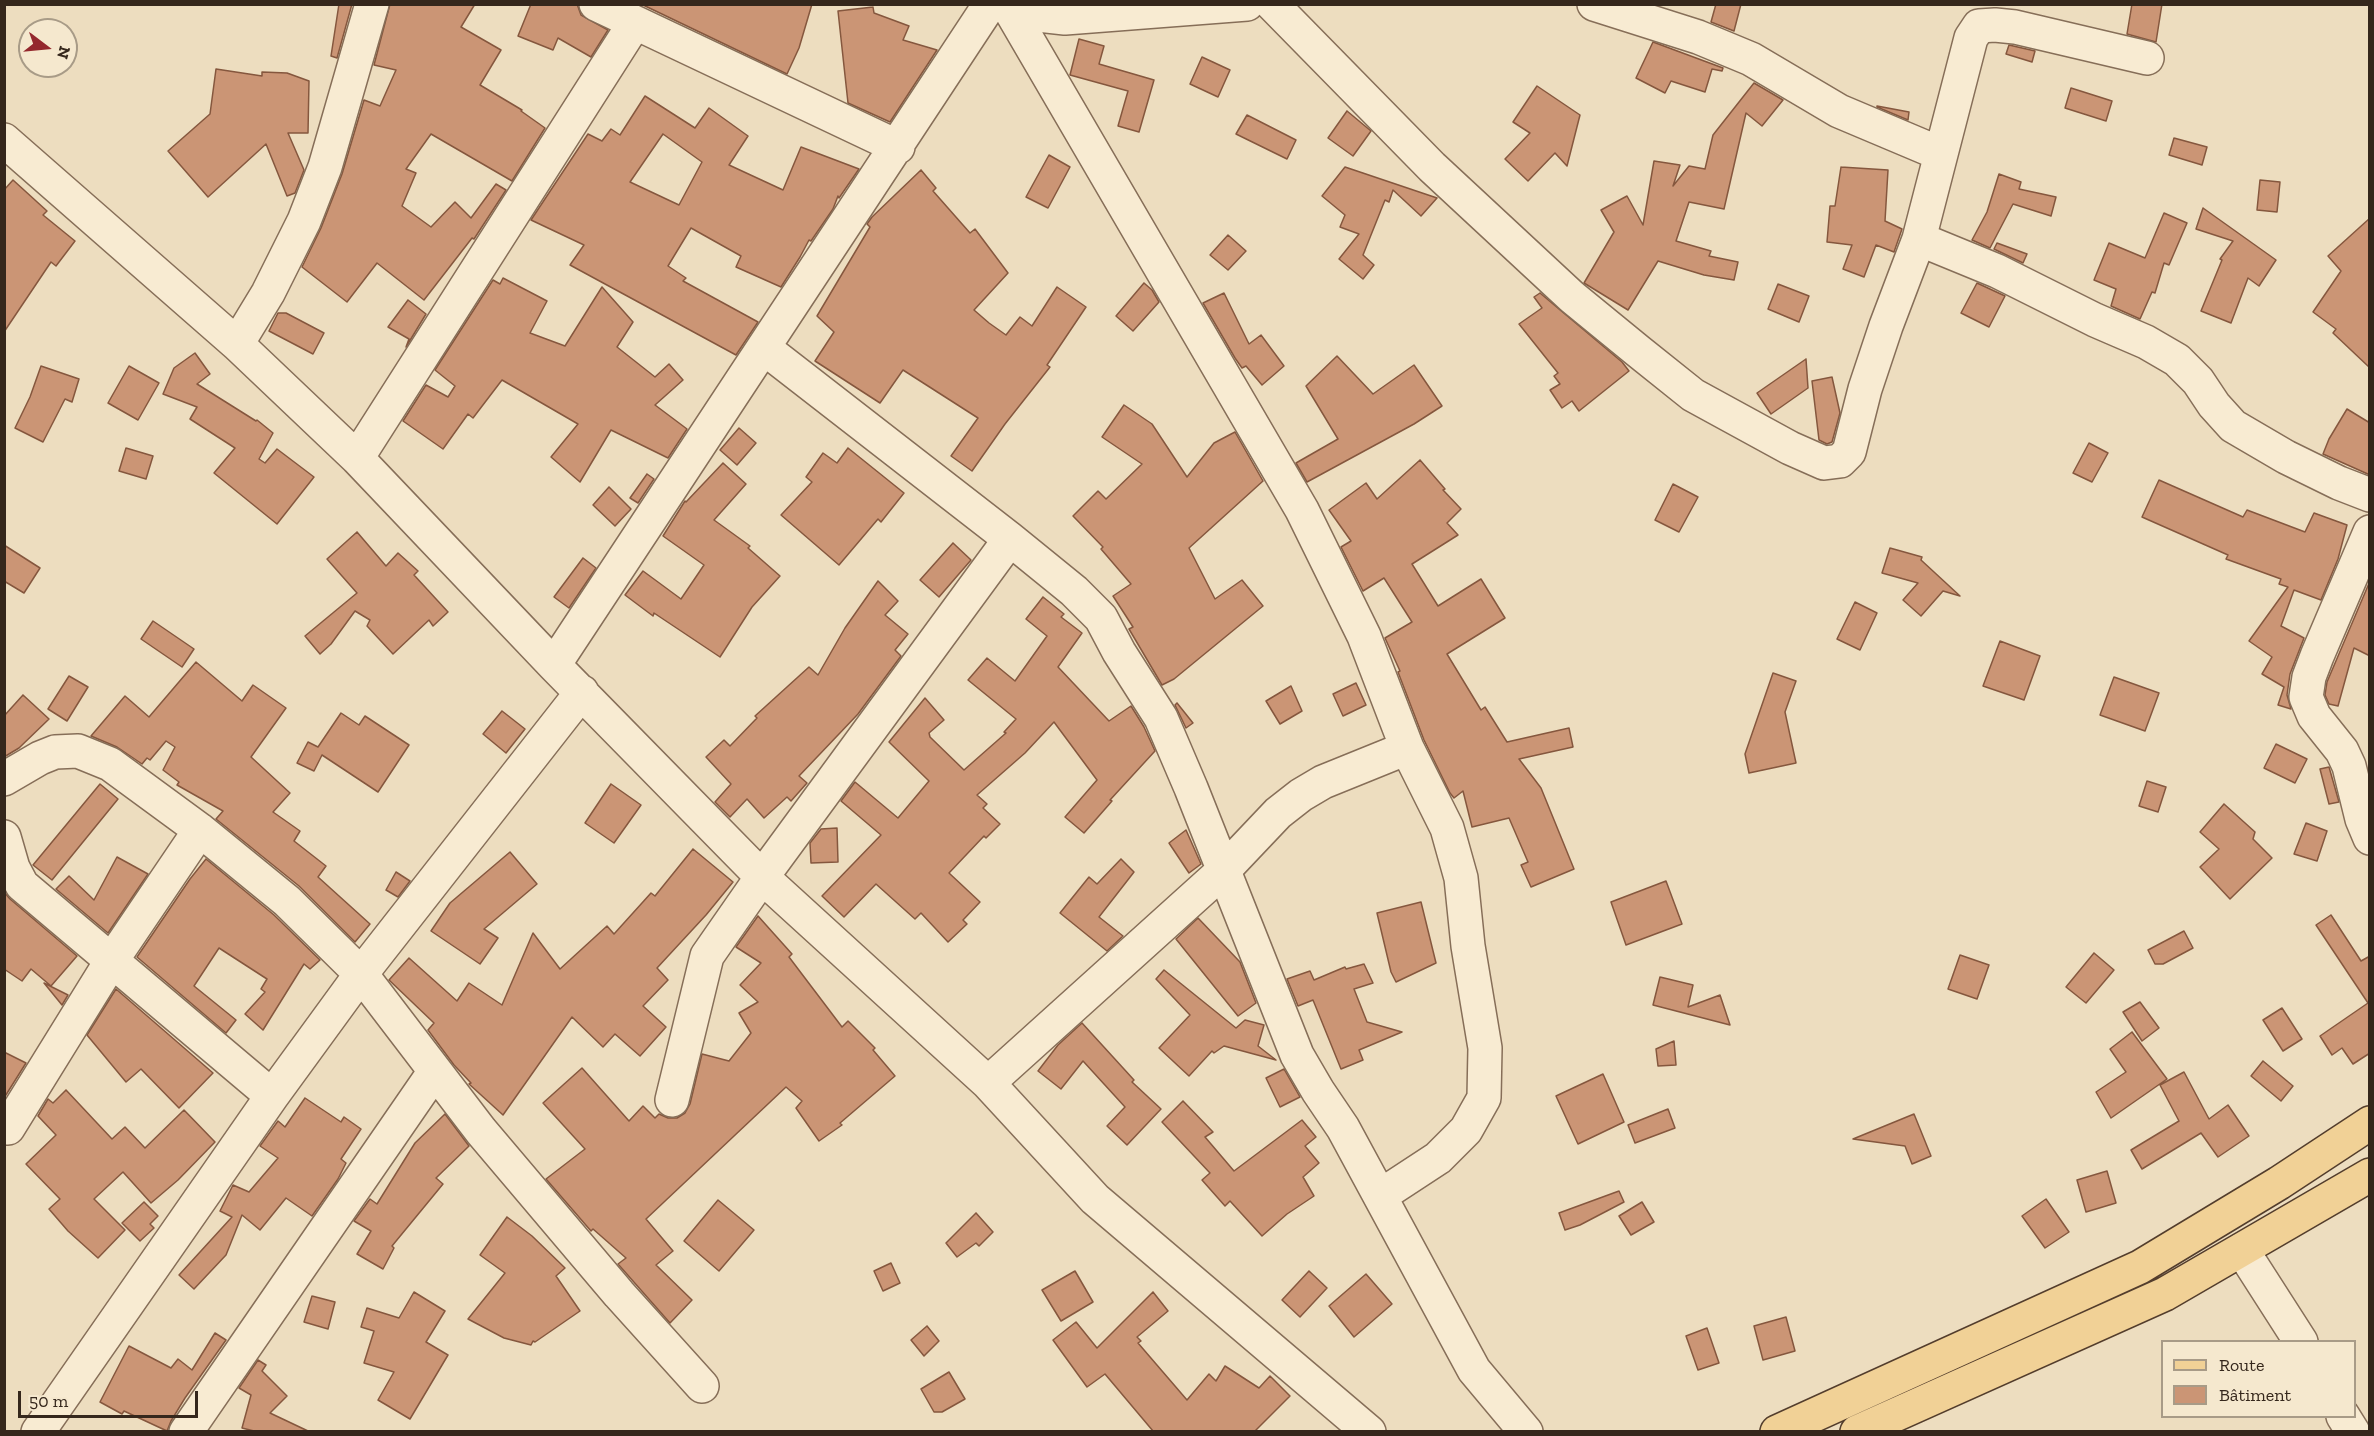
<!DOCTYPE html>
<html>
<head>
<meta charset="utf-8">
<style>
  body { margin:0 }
  #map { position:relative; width:2374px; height:1436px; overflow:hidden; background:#edddbf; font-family:"Zilla Slab",serif }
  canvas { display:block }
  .frame { position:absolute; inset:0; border:6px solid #35271c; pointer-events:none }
  .legend { position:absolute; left:2161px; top:1340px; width:195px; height:78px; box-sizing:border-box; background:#f5e8ce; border:2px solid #a89b87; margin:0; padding:8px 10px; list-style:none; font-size:18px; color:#35271c }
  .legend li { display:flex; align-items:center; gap:12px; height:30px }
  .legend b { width:30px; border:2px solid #a89b87 }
  .north { position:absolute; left:18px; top:18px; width:60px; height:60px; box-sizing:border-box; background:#f5e8ce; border:2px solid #a89b87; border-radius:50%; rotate:106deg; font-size:16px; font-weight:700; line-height:24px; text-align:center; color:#35271c }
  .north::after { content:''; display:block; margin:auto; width:21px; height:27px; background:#94282d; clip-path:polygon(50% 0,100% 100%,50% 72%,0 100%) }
  .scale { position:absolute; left:18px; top:1391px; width:180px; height:27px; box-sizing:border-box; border:3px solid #35271c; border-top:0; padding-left:8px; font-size:18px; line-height:21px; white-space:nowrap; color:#35271c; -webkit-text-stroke:4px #f5e8ce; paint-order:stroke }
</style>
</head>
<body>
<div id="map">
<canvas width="2374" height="1436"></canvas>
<div class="frame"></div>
<ul class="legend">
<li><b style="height:8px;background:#f1d196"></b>Route</li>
<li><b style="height:16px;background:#cb9575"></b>Bâtiment</li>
</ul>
<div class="north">N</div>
<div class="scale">50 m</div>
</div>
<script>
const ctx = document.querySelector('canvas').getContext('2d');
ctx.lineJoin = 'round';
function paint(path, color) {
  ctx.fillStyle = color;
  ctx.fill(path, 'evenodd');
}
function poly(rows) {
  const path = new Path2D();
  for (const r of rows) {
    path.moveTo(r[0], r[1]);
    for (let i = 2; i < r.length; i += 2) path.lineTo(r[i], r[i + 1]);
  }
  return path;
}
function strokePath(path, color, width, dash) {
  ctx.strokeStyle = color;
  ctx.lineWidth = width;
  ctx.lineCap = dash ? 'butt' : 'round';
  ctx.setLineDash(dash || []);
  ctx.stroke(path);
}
const building = poly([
  [339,4,352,4,337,58,331,56,339,4],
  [390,4,475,4,461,27,501,50,480,85,522,110,521,111,545,128,512,181,431,134,406,169,416,173,402,206,431,227,455,202,471,218,496,184,506,190,474,239,472,238,424,300,377,263,347,302,302,267,321,228,342,174,364,100,380,106,396,70,374,65,390,4],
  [531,4,577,4,581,15,608,30,591,57,558,38,553,50,518,36,531,4],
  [641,4,812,4,799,48,787,74,641,4],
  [1716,4,1741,4,1734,31,1711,22,1716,4],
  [2132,4,2162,4,2156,42,2127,34,2132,4],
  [873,7,874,13,909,26,903,40,937,50,890,122,848,103,838,11,873,7],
  [1079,39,1104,46,1099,64,1154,80,1139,132,1118,126,1128,91,1070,75,1079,39],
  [1653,42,1723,68,1722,71,1712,69,1705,92,1671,81,1665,93,1636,78,1653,42],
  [2009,45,2035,51,2032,62,2006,54,2009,45],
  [1202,57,1230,70,1218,97,1190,84,1202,57],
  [216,69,262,76,262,72,287,73,309,81,308,133,288,133,304,170,295,193,287,196,266,144,208,197,168,151,210,114,216,69],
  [1754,83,1783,100,1762,126,1746,113,1724,209,1689,202,1676,241,1711,251,1709,256,1738,262,1734,280,1704,275,1658,261,1628,310,1584,283,1614,232,1601,210,1627,196,1643,225,1654,161,1680,165,1673,186,1689,166,1705,169,1713,135,1754,83],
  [1537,86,1580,115,1567,166,1555,153,1528,181,1505,159,1530,133,1513,122,1537,86],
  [2071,88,2112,101,2106,121,2065,108,2071,88],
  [645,96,695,128,709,108,748,136,729,165,783,190,801,147,859,169,839,198,838,196,833,209,811,241,809,240,800,257,781,287,736,267,741,256,691,228,668,266,686,278,683,281,758,322,736,355,570,265,584,245,531,220,588,134,602,141,611,129,620,135,645,96],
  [663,134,702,162,679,205,630,182,663,134],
  [1877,106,1909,112,1908,120,1877,107,1877,106],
  [1347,111,1371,131,1353,156,1328,138,1347,111],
  [1247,115,1296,140,1287,159,1236,134,1247,115],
  [2174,138,2207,147,2202,165,2169,155,2174,138],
  [1049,155,1070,167,1048,208,1026,197,1049,155],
  [1345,167,1437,198,1421,216,1393,190,1389,202,1385,200,1363,255,1374,265,1363,279,1339,259,1359,234,1340,227,1345,215,1322,196,1345,167],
  [1841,167,1888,170,1885,221,1902,229,1894,252,1876,245,1864,277,1843,269,1852,245,1827,242,1830,206,1835,206,1841,167],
  [921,170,936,188,933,191,970,233,975,229,1008,273,974,310,989,323,1006,335,1020,317,1032,326,1057,287,1086,307,1047,365,1050,367,1005,424,972,471,951,456,978,418,903,370,880,403,815,361,834,332,817,316,870,227,867,224,872,217,921,170],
  [1999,174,2021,182,2019,189,2056,197,2051,216,2013,204,1990,248,1972,240,1987,212,1999,174],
  [13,180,47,211,43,215,75,241,56,266,51,262,4,332,4,190,13,180],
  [2260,180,2280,182,2277,212,2257,210,2260,180],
  [2203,208,2276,260,2259,286,2248,278,2231,323,2201,311,2222,260,2220,259,2233,241,2196,229,2203,208],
  [2164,213,2187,223,2169,265,2164,263,2155,293,2152,292,2140,319,2111,306,2116,289,2094,280,2109,243,2145,258,2164,213],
  [2370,218,2370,368,2333,333,2336,329,2313,312,2341,271,2328,256,2370,218],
  [1228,235,1246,251,1228,270,1210,255,1228,235],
  [1997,243,2027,254,2023,263,1994,249,1997,243],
  [503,278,547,301,530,333,565,346,602,287,633,322,617,347,655,377,669,364,683,380,655,405,687,429,668,458,611,430,580,482,551,457,578,424,502,380,473,418,468,414,443,449,403,421,426,385,448,397,455,386,435,370,493,280,500,284,503,278],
  [1144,283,1152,290,1159,302,1133,331,1116,316,1144,283],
  [1977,283,2005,296,1989,327,1961,313,1977,283],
  [1778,284,1809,296,1799,322,1768,309,1778,284],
  [1224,293,1249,344,1261,335,1284,366,1262,385,1246,366,1242,368,1235,358,1203,303,1224,293],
  [1540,293,1622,362,1629,371,1579,411,1572,401,1562,408,1550,390,1560,384,1554,376,1558,373,1519,324,1542,308,1534,297,1540,293],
  [408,300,426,314,406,347,409,339,388,327,408,300],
  [278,313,286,313,324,333,313,354,269,331,278,313],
  [195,353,210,374,197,384,256,421,257,420,273,433,259,459,265,463,277,449,314,477,277,524,214,473,235,448,190,419,197,407,163,394,174,368,195,353],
  [1337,356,1373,394,1414,365,1442,406,1414,424,1307,482,1296,463,1338,439,1306,386,1337,356],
  [1806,359,1808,388,1771,414,1757,393,1806,359],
  [41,366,79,379,72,402,65,399,43,442,15,428,30,397,41,366],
  [129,366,159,383,138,420,108,403,129,366],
  [1832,377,1840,413,1832,442,1827,444,1819,440,1812,381,1832,377],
  [1124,405,1152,424,1187,477,1214,443,1235,432,1263,481,1189,548,1215,599,1242,580,1263,606,1174,679,1162,685,1129,629,1133,627,1113,596,1131,584,1101,549,1103,547,1073,516,1098,491,1106,499,1142,464,1102,437,1124,405],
  [2347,409,2370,423,2370,475,2323,454,2329,439,2347,409],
  [739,428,756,443,737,465,720,450,739,428],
  [2089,443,2108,453,2092,482,2073,473,2089,443],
  [126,448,153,456,146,479,119,471,126,448],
  [848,448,904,493,881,522,878,519,839,565,781,515,812,482,806,477,823,453,837,463,848,448],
  [1420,460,1445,489,1443,490,1461,509,1447,523,1458,535,1412,564,1438,606,1481,579,1505,618,1447,654,1481,710,1485,707,1507,742,1569,728,1573,747,1519,759,1541,788,1574,869,1531,887,1521,865,1528,862,1509,818,1472,827,1463,791,1454,798,1450,793,1424,740,1398,672,1400,671,1385,638,1412,622,1384,578,1363,591,1341,547,1351,541,1329,510,1366,483,1377,499,1420,460],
  [723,463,746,484,714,520,750,546,748,548,780,576,752,607,720,657,654,613,653,616,625,595,643,571,681,599,704,565,663,536,685,501,686,502,723,463],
  [647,474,654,479,638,503,630,498,647,474],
  [2159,480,2243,517,2247,510,2305,532,2314,513,2347,525,2338,559,2321,600,2294,590,2281,626,2304,638,2290,674,2287,695,2291,709,2278,705,2284,687,2262,674,2272,657,2249,641,2288,587,2279,584,2281,579,2226,559,2228,555,2142,517,2159,480],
  [1673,484,1698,497,1679,532,1655,520,1673,484],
  [609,487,631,509,615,526,593,505,609,487],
  [357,532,386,566,398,553,418,571,414,575,448,612,433,626,429,620,393,654,367,626,370,620,355,611,331,644,320,654,305,636,357,593,327,559,357,532],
  [953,543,971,560,939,597,920,580,953,543],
  [4,545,40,568,24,593,4,581,4,545],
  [1890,548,1922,557,1921,560,1960,596,1943,591,1921,616,1903,600,1918,583,1882,573,1890,548],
  [583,558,596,568,569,608,554,597,583,558],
  [878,581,898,601,885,615,908,634,895,650,901,656,858,714,799,776,807,783,791,801,787,797,764,818,747,799,730,817,715,802,731,784,706,757,724,740,730,746,757,718,755,716,809,667,818,675,845,628,878,581],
  [2370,581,2370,656,2354,648,2338,706,2329,704,2325,695,2327,682,2370,581],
  [1043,597,1064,614,1061,617,1082,633,1058,667,1109,721,1131,706,1144,727,1155,751,1110,800,1112,801,1084,833,1065,817,1097,780,1054,722,1025,753,977,795,987,804,983,808,1000,824,986,838,984,836,949,873,980,902,963,920,967,924,948,942,921,913,915,919,876,884,844,917,822,896,881,835,841,801,855,782,898,818,929,781,889,742,925,698,944,720,929,733,930,737,964,770,1006,733,1004,732,1016,719,968,680,987,658,1015,681,1047,636,1026,619,1043,597],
  [1855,602,1877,613,1860,650,1837,639,1855,602],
  [153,621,194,649,182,667,141,639,153,621],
  [2000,641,2040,656,2024,700,1983,686,2000,641],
  [196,662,242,701,253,685,286,708,251,757,290,793,273,812,300,831,294,841,326,866,318,877,370,924,355,942,299,886,216,819,223,811,177,785,179,782,163,770,175,747,166,741,150,760,147,758,142,764,117,747,91,736,125,696,149,717,196,662],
  [1773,673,1796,681,1785,712,1796,763,1749,773,1745,754,1773,673],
  [69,676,88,687,67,721,48,709,69,676],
  [2114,677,2159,693,2145,731,2100,715,2114,677],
  [1356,683,1366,705,1343,716,1333,694,1356,683],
  [1291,686,1302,711,1280,724,1266,701,1291,686],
  [23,695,49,719,19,748,4,757,4,716,23,695],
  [1177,703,1193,723,1186,728,1175,705,1177,703],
  [502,711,525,729,506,753,483,734,502,711],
  [341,713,359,725,365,716,409,745,378,792,322,755,314,771,297,763,308,742,318,747,341,713],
  [2276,744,2307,759,2295,783,2264,768,2276,744],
  [2329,767,2339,802,2329,804,2320,769,2329,767],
  [2147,781,2166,787,2158,812,2139,806,2147,781],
  [100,784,118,799,52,880,33,865,100,784],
  [611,784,641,805,614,843,585,823,611,784],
  [2224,804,2255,832,2253,839,2272,858,2230,899,2200,867,2219,849,2200,832,2224,804],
  [2306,823,2327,831,2317,861,2294,854,2306,823],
  [837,828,838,862,811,863,810,843,821,829,837,828],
  [1186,830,1201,864,1189,873,1169,843,1186,830],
  [693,849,733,882,706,915,657,968,668,980,643,1006,666,1027,640,1056,615,1034,603,1047,572,1017,503,1115,469,1084,471,1083,454,1065,428,1030,434,1023,389,980,409,958,457,1001,469,983,502,1005,533,933,560,969,607,926,614,934,651,893,655,896,693,849],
  [510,852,537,884,484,929,498,938,480,964,431,931,450,903,510,852],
  [117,857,148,874,108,933,56,889,69,876,94,900,117,857],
  [206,859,274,915,320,960,310,969,304,964,263,1030,245,1014,265,992,261,989,267,979,219,948,194,986,236,1020,226,1033,137,957,190,879,206,859],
  [1121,859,1134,872,1099,917,1123,936,1107,951,1060,913,1089,877,1097,884,1121,859],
  [396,872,410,881,398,897,386,890,396,872],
  [1666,881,1682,924,1626,945,1611,902,1666,881],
  [4,892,10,899,77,956,51,986,31,969,22,981,4,969,4,892],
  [1421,902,1436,963,1396,982,1391,972,1377,913,1421,902],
  [2331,915,2361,961,2370,956,2370,1053,2353,1064,2342,1048,2332,1055,2320,1036,2368,1003,2316,925,2331,915],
  [758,916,792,954,789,957,842,1027,848,1021,875,1048,873,1050,895,1076,840,1123,842,1125,819,1141,796,1108,802,1101,786,1087,646,1219,673,1251,656,1265,692,1300,670,1323,618,1264,626,1258,593,1229,591,1231,546,1179,585,1149,543,1103,582,1068,629,1121,643,1106,655,1118,659,1114,668,1118,677,1118,685,1113,690,1104,702,1054,729,1061,751,1033,739,1013,758,1002,740,985,761,963,736,947,758,916],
  [1198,918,1240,962,1256,1003,1238,1016,1176,939,1198,918],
  [2184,931,2193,948,2163,964,2155,964,2148,950,2184,931],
  [2094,953,2114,970,2086,1003,2066,987,2094,953],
  [1960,955,1989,965,1977,999,1948,989,1960,955],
  [1364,964,1373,983,1354,989,1367,1022,1402,1032,1359,1050,1363,1060,1341,1069,1313,1000,1298,1006,1287,979,1310,971,1314,980,1345,967,1346,969,1364,964],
  [1164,970,1236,1028,1245,1020,1264,1025,1258,1046,1276,1060,1224,1046,1214,1053,1212,1051,1189,1076,1159,1048,1190,1015,1156,979,1164,970],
  [1660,977,1693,985,1688,1007,1720,995,1730,1025,1653,1005,1660,977],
  [44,983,68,995,62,1005,44,983],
  [116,989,213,1073,179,1108,141,1069,126,1082,87,1035,116,989],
  [2140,1002,2159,1028,2142,1041,2123,1012,2140,1002],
  [2282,1008,2302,1039,2283,1051,2263,1020,2282,1008],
  [1082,1023,1134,1080,1132,1082,1161,1109,1127,1145,1107,1126,1125,1107,1083,1061,1061,1089,1038,1071,1058,1045,1082,1023],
  [2132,1032,2167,1079,2111,1118,2096,1092,2126,1072,2110,1049,2132,1032],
  [1674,1041,1676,1065,1658,1066,1656,1049,1674,1041],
  [4,1052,26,1063,4,1098,4,1052],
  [2263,1061,2293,1086,2281,1101,2251,1076,2263,1061],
  [1284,1069,1300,1097,1280,1107,1266,1078,1284,1069],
  [2184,1072,2209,1119,2228,1105,2249,1136,2218,1157,2201,1133,2142,1169,2131,1150,2179,1121,2160,1085,2184,1072],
  [1603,1074,1624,1122,1578,1144,1556,1096,1603,1074],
  [66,1090,112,1139,125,1127,145,1148,184,1110,215,1142,178,1180,151,1203,123,1172,94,1199,125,1230,98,1258,68,1231,49,1209,60,1199,26,1164,56,1135,38,1116,48,1099,53,1103,66,1090],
  [305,1098,341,1122,344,1117,361,1129,341,1159,346,1163,338,1179,312,1216,286,1198,260,1230,242,1215,226,1255,194,1289,179,1275,232,1217,220,1211,233,1185,249,1192,278,1158,260,1146,278,1121,285,1127,305,1098],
  [1183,1101,1213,1132,1205,1137,1234,1171,1302,1120,1316,1137,1305,1146,1319,1163,1303,1177,1314,1196,1287,1214,1262,1236,1230,1201,1225,1206,1202,1180,1210,1173,1162,1122,1183,1101],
  [1668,1109,1675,1128,1635,1143,1628,1125,1668,1109],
  [445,1114,469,1146,436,1178,443,1184,392,1246,394,1248,383,1269,357,1254,371,1231,354,1221,370,1199,377,1204,415,1143,445,1114],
  [1914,1114,1931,1156,1912,1164,1905,1146,1853,1139,1914,1114],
  [2107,1171,2116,1203,2086,1212,2077,1180,2107,1171],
  [1619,1191,1624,1202,1580,1225,1565,1230,1559,1213,1619,1191],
  [2046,1199,2069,1232,2045,1248,2022,1216,2046,1199],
  [718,1200,754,1230,719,1271,684,1241,718,1200],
  [144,1202,158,1216,150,1224,154,1228,140,1241,122,1223,144,1202],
  [1642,1202,1654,1222,1631,1235,1619,1216,1642,1202],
  [976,1213,993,1232,979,1246,976,1243,957,1257,946,1243,976,1213],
  [507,1217,532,1236,565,1268,556,1276,580,1311,535,1342,533,1341,531,1345,504,1338,468,1319,505,1273,480,1255,507,1217],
  [891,1263,900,1283,883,1291,874,1271,891,1263],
  [1075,1271,1093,1302,1061,1321,1042,1290,1075,1271],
  [1309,1271,1327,1288,1300,1317,1282,1300,1309,1271],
  [1366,1274,1392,1304,1354,1337,1329,1306,1366,1274],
  [414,1292,445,1311,426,1342,448,1355,410,1419,378,1400,394,1372,364,1363,374,1331,361,1327,367,1308,399,1318,414,1292],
  [1153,1292,1168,1311,1137,1337,1141,1341,1138,1343,1187,1400,1209,1374,1216,1381,1225,1366,1259,1388,1270,1376,1290,1396,1255,1431,1153,1431,1105,1374,1087,1387,1053,1340,1076,1322,1097,1348,1153,1292],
  [312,1296,335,1302,328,1329,304,1322,312,1296],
  [1786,1317,1795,1351,1763,1360,1754,1326,1786,1317],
  [927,1326,939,1341,924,1356,911,1340,927,1326],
  [1707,1328,1719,1363,1698,1370,1686,1336,1707,1328],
  [215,1333,226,1340,185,1398,171,1421,167,1431,124,1411,122,1414,100,1402,129,1346,171,1368,178,1359,192,1370,215,1333],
  [258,1360,266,1365,262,1371,287,1396,270,1413,308,1431,254,1431,242,1428,251,1395,239,1388,258,1360],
  [949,1372,965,1399,942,1412,934,1412,921,1389,949,1372]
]);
const minor = poly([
  [596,4,898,147],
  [1002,4,1038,15,1065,18,1247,4],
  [1010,4,1009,8,1302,510,1364,636,1407,748,1447,828,1461,878,1468,946,1485,1048,1484,1098,1466,1130,1438,1158,1380,1196],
  [1272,4,1432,167,1572,297,1638,351,1693,395,1790,448,1824,463,1840,461,1849,452,1865,389,1886,326,1919,239,1941,154,1839,111,1751,59,1698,37,1594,4],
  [4,140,237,344,357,458,554,665,762,877,988,1083,1095,1199,1369,1432],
  [1941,154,1971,38,1979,26,1995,25,2015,27,2147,58],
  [1919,239,1997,271,2095,320,2146,342,2177,360,2198,381,2214,405,2233,426,2286,457,2339,483,2370,495],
  [237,344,268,293,304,221,325,167,372,4],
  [764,348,1010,539,1074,591,1101,618,1119,652,1161,718,1191,788,1297,1055,1318,1091,1343,1128,1474,1370,1526,1432],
  [357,458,634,24],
  [2370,532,2317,656,2309,677,2306,697,2314,716,2342,751,2349,766,2362,819,2370,838],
  [554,665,990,4],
  [4,779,40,758,55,752,78,751,110,764,200,830,287,901,361,974,481,1131,619,1294,702,1386],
  [4,837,13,868,22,885,272,1096],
  [988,1083,1223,871,1278,813,1301,795,1323,782,1407,748],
  [672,1100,707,956,762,877,1010,539],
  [8,1128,112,960,200,830],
  [2242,1250,2301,1342],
  [2343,1416,2353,1432],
  [38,1432,272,1096,361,974,582,692],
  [186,1432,435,1071]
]);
const major = poly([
  [1777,1432,2140,1267,2279,1183,2370,1123],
  [1857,1432,2165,1294,2370,1175]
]);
paint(building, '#cb9575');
strokePath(building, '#85573e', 1.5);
strokePath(minor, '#866e58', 36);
strokePath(major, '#533d2c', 36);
strokePath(minor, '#f8ebd2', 33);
strokePath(major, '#f1d196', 33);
</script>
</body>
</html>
